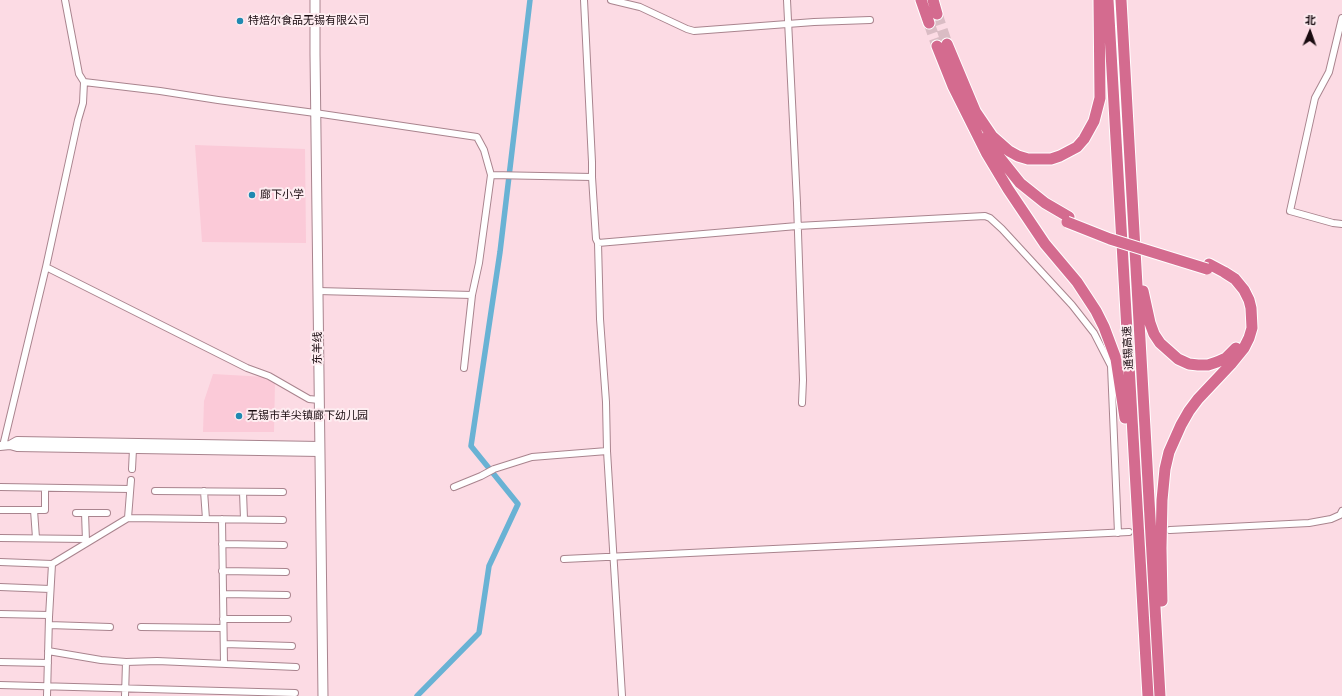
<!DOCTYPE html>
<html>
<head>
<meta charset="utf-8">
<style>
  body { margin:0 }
  #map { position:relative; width:1342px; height:696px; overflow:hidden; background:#fcdbe4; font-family:"Golos Text","Noto Sans SC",sans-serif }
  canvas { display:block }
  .north { position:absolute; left:1290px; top:12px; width:40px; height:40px; -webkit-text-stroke:3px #feedf1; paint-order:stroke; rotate:2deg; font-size:11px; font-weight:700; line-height:16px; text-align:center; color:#190b10 }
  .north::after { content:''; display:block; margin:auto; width:14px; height:18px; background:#190b10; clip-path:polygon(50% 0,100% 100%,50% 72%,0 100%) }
</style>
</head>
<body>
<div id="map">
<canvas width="1342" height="696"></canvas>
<div class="north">北</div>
</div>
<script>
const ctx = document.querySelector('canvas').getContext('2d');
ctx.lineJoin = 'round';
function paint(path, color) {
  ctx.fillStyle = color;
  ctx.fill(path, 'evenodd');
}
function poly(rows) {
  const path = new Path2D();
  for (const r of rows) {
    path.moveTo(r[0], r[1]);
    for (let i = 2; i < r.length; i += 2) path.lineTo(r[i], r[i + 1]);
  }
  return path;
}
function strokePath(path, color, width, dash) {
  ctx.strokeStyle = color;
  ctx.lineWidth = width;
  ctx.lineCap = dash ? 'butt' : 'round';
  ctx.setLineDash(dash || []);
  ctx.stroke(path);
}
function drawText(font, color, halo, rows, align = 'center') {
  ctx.font = font + ' "Golos Text","Noto Sans SC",sans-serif';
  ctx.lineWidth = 4;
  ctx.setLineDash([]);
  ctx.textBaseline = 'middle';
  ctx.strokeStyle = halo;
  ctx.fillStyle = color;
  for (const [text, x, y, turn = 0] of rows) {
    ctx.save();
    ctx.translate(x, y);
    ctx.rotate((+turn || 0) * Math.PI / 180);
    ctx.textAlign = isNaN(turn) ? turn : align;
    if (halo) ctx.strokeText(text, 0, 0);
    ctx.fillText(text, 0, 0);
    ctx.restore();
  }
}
const built = poly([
  [195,145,305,149,306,243,202,242],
  [213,374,266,377,275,382,274,432,203,432,204,401]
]);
const canal = poly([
  [417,696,479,633,489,566,518,504,471,446,500,252,530,0]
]);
const motorwayTunnel = poly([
  [937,14,947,44],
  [929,23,937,46]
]);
const minor = poly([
  [584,0,592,162,592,177,596,239,598,243,600,319,606,402,607,451,622,696],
  [611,0,640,7,687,29,694,31,814,22,870,20],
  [787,0,797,203,803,380,802,403],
  [1342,18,1329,72,1315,98,1290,211,1333,223,1342,224],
  [84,82,160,91,218,100,315,113,477,137,484,150,491,175,479,263,472,295,464,368],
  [491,175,592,177],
  [598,243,797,226,985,216,990,218,1002,229,1072,305,1094,333,1111,366,1118,533],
  [46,267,247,368,269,376,309,399,319,400],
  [318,291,472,295],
  [3,446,46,267,78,120,83,103,84,82,79,74,65,0],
  [132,469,133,449],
  [0,487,130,489],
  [454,487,481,476,494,469,532,457,607,451],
  [155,491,283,492],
  [204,491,206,519],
  [243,492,244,519],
  [0,510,45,510,45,488],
  [34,510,36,538],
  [76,513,107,513],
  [85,513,86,541],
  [128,518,283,520],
  [222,519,224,664],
  [1170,530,1309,523,1331,519,1340,515,1342,511],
  [0,538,86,539],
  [222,544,284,545],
  [564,559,1129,532],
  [0,562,52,564],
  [222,571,286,572],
  [0,587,50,589],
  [223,594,287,595],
  [0,614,49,615],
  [223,619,288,619],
  [49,625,110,627],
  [141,627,223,628],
  [224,644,292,646],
  [48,651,101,660,126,662,157,661,296,667],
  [0,662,48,663],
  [0,685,295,693],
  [47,696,49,617,52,564,128,518,131,480],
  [125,696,126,662]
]);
const tertiary = poly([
  [10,445,17,441,320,446],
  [0,446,10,445,17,447,320,452]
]);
const secondary = poly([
  [315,0,315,54,323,696]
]);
const motorway = poly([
  [921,0,929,23],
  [933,0,937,14],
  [1108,0,1148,696],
  [1121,0,1160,696],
  [947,44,978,118],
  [937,46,953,86,987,154,1008,189,1045,244,1077,282,1096,311,1104,327,1116,359,1125,418],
  [975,111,992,136,1009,151,1018,156,1028,159,1051,159,1060,156,1077,147,1084,139,1094,121,1100,98,1099,0],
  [987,137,1000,158,1020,183,1045,203,1069,217],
  [1143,291,1150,323,1154,334,1160,343,1178,359,1189,364,1198,365,1208,365,1217,362,1226,358,1236,348],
  [1162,601,1161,548,1162,500,1165,469,1169,452,1181,425,1189,411,1198,399,1231,364,1244,348,1249,338,1252,328,1251,308,1249,300,1244,290,1235,279,1224,272,1209,264]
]);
const motorwayBridge = poly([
  [1067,222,1110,239,1207,269]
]);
const markers = [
  [240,21,4,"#2089b1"],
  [252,195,4,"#2089b1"],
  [239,416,4,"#2089b1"]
];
const poiNames = [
  ["特焙尔食品无锡有限公司",248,21],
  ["廊下小学",260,195],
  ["无锡市羊尖镇廊下幼儿园",247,416]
];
const streetNames = [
  ["东羊线",318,348,-90],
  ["通锡高速",1128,348,-93]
];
paint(built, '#fbcad8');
strokePath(canal, '#69b2d4', 5.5);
strokePath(motorwayTunnel, '#dabcc4', 11, [11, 5.5]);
strokePath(minor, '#a9848e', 8);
strokePath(tertiary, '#a9848e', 10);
strokePath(secondary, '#a9848e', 11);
strokePath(motorway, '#fff', 13);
strokePath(minor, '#fff', 6);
strokePath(tertiary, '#fff', 8);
strokePath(secondary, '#fff', 9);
strokePath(motorway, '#d46b8f', 11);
strokePath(motorwayBridge, '#fff', 13, []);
strokePath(motorwayBridge, '#d46b8f', 11);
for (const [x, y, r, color] of markers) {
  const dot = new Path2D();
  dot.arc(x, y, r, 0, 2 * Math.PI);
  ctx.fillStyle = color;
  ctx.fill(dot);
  strokePath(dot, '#feedf1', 1.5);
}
drawText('11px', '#190b10', '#feedf1', poiNames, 'left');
drawText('11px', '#190b10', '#feedf1', streetNames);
</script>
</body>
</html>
